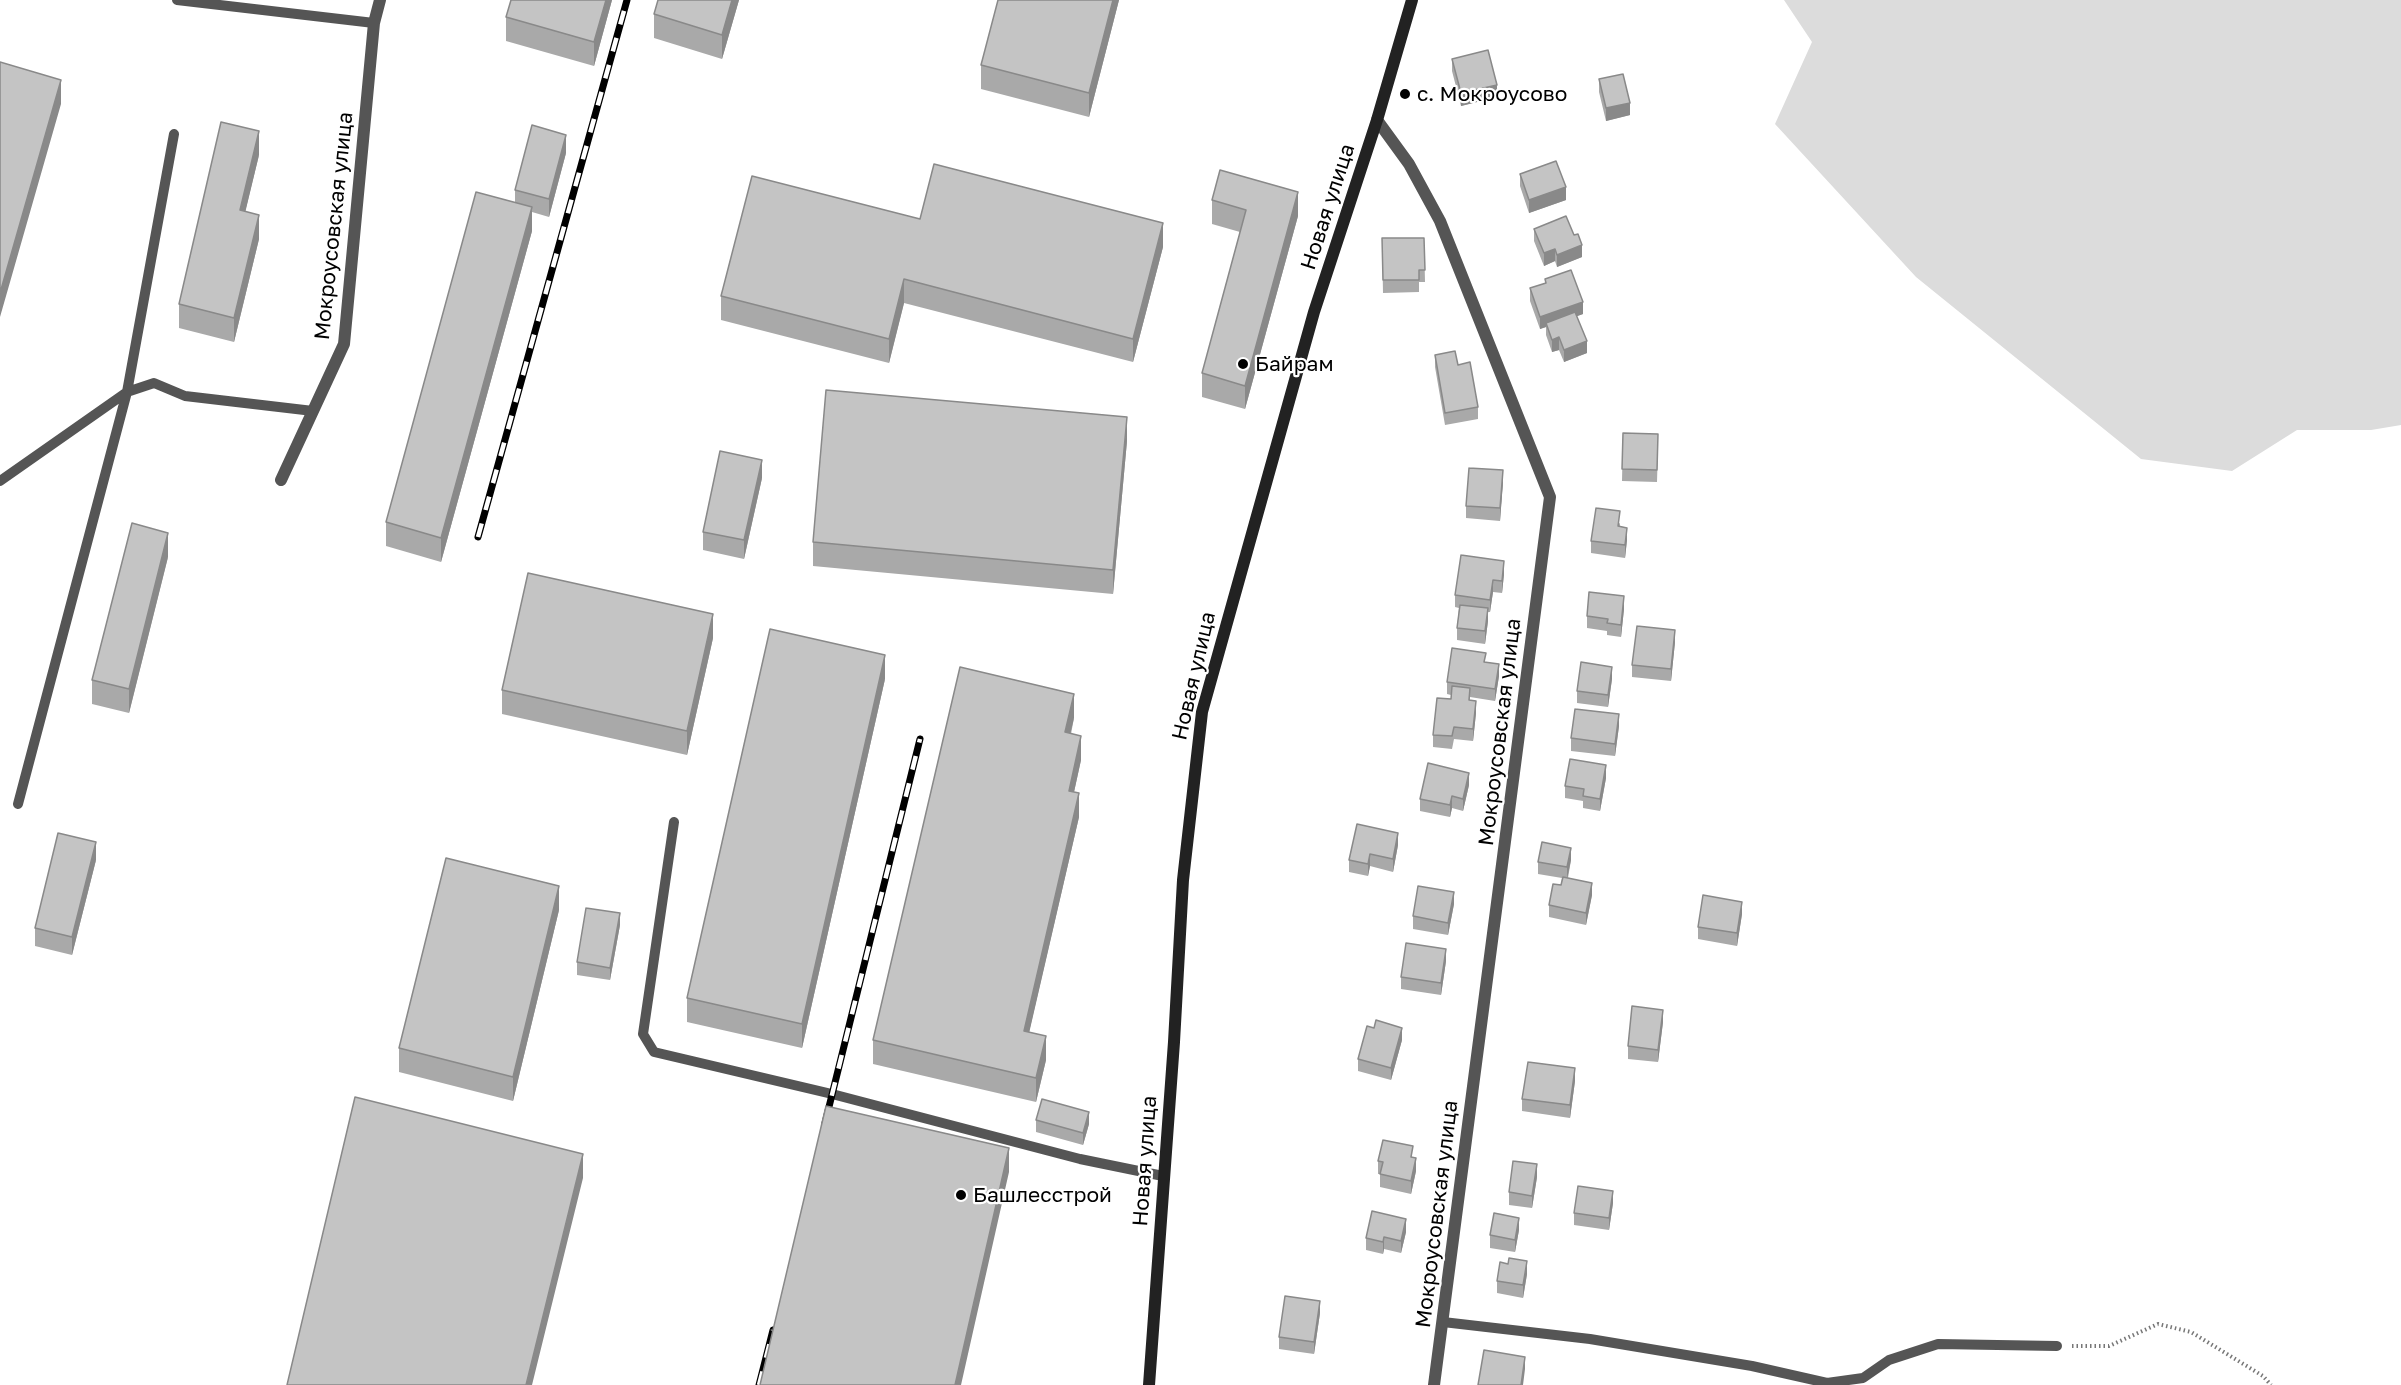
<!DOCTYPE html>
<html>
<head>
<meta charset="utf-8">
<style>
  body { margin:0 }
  canvas { display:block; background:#fff }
</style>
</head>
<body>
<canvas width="2401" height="1385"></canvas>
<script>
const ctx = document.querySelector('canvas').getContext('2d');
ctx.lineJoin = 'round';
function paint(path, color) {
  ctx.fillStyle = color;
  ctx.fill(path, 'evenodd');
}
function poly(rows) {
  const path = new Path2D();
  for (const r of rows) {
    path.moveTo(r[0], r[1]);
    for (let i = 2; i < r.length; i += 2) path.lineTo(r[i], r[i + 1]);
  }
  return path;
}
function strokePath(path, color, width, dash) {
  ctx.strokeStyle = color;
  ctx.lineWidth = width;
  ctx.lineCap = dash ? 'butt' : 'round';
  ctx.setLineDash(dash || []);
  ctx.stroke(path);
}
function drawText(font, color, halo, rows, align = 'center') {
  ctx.font = font + ' "Golos Text",sans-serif';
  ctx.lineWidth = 4.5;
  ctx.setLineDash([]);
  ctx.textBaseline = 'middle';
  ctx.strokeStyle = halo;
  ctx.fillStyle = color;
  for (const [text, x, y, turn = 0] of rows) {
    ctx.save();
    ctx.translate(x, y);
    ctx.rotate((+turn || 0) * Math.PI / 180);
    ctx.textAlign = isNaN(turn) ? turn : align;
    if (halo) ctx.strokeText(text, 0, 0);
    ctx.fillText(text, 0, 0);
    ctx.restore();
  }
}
const green = poly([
  [1784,0,2401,0,2401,425,2371,430,2297,430,2232,471,2141,459,1916,277,1775,124,1812,42]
]);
const path = poly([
  [2072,1346,2109,1346,2158,1324,2191,1332,2263,1376,2271,1385]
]);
const service = poly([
  [177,0,374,23],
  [174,134,127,392,154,383,185,396,313,411],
  [0,481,127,392],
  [18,804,127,392],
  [674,822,643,1034,654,1052,832,1094,1080,1159,1163,1176],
  [1443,1322,1590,1339,1752,1366,1827,1383,1863,1378,1889,1360,1938,1344,2057,1346]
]);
const minor = poly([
  [1377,120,1409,164,1440,221,1550,497,1434,1385],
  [281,480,344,344,374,23,380,0]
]);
const secondary = poly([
  [1149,1385,1174,1042,1183,880,1202,712,1314,312,1377,120,1412,0]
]);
const rail = poly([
  [478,537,627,0],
  [825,1123,920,739],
  [759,1385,773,1330]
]);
const wall = poly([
  [612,0,594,66,506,41,506,17],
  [658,0,739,0,722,59,654,38,654,14],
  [998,0,1119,0,1089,117,981,89,981,65],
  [1452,59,1497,97,1461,106,1452,71],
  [1599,79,1630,115,1606,121,1599,92],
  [566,153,549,217,532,212,532,231,441,562,386,546,386,522,515,203,515,190],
  [259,155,245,212,259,239,234,342,179,328,179,304],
  [1520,174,1566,200,1529,213,1520,186],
  [1212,200,1298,216,1245,409,1202,397,1202,373,1240,232,1212,224],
  [1534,229,1582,257,1557,267,1555,261,1544,266,1534,241],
  [1382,238,1424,238,1425,282,1419,282,1419,292,1383,293],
  [1163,247,1133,362,904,303,889,363,721,320,721,296],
  [1545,279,1583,314,1577,316,1587,353,1564,362,1559,350,1552,352,1546,335,1546,327,1540,329,1530,301,1530,288,1545,284],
  [1435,355,1458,365,1478,407,1478,419,1445,425,1435,367],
  [1623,433,1658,446,1657,482,1622,481],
  [1127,441,1113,594,813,566,813,542],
  [762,478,744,559,703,550,703,532],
  [1503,482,1500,521,1466,518,1466,506],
  [1620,523,1620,527,1627,540,1625,558,1591,553,1591,541],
  [168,557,129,713,92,704,92,680],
  [1504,574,1502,593,1493,592,1490,612,1488,612,1488,621,1485,644,1457,640,1457,628,1459,608,1455,607,1455,595],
  [1624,609,1621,637,1607,635,1607,631,1587,628,1587,616],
  [713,638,687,755,502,714,502,690],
  [1675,642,1671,681,1632,677,1632,665],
  [1486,662,1499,676,1495,701,1470,697,1470,700,1476,713,1473,741,1454,739,1452,749,1433,747,1433,735,1451,699,1451,695,1447,694,1447,682],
  [885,679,802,1048,687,1022,687,998],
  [1612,679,1608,707,1577,703,1577,691],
  [1074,718,1071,734,1081,760,1074,792,1079,817,1029,1032,1046,1060,1036,1102,873,1064,873,1040],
  [1619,726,1615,756,1571,751,1571,738],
  [1606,778,1600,811,1583,808,1583,801,1565,798,1565,786],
  [1469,785,1463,811,1452,808,1450,817,1420,811,1420,799],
  [1398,845,1393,872,1370,866,1368,876,1349,872,1349,860],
  [96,860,72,955,35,946,35,928],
  [1571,860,1568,878,1592,895,1586,925,1549,917,1549,905,1561,885,1562,878,1538,874,1538,862],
  [1454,904,1448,935,1413,929,1413,916],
  [559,910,513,1101,399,1072,399,1048],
  [1742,914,1737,946,1698,939,1698,927],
  [620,925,610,980,577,975,577,962],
  [1446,961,1441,995,1401,989,1401,977],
  [1663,1022,1658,1062,1628,1059,1628,1046],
  [1402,1040,1391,1080,1358,1071,1358,1059],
  [1575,1081,1570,1118,1522,1111,1522,1099],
  [1036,1120,1089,1124,1083,1145,1036,1132],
  [1413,1158,1416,1171,1411,1194,1380,1187,1380,1174,1378,1174,1378,1161],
  [1537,1177,1532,1208,1509,1205,1509,1192],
  [1613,1203,1609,1230,1574,1225,1574,1213],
  [1519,1230,1515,1252,1490,1248,1490,1235],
  [1406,1232,1401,1253,1384,1249,1383,1254,1366,1250,1366,1238],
  [1527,1274,1523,1298,1497,1293,1497,1281],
  [1320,1313,1314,1354,1279,1349,1279,1337]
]);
const shadedWall = poly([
  [606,0,612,0,594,66,594,42],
  [732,0,739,0,722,59,722,35],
  [1113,0,1119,0,1089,117,1089,93],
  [61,80,61,104,0,317,0,293],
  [1497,85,1497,97,1461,106,1461,93],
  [1630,103,1630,115,1606,121,1606,108],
  [259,131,259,155,240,234,240,210],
  [566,135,566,153,549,217,549,199],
  [1566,187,1566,200,1529,213,1529,200],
  [1298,192,1298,216,1245,409,1245,386],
  [532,207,532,231,441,562,441,538],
  [259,215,259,239,234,342,234,318],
  [1163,223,1163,247,1133,362,1133,339],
  [1582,245,1582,257,1557,267,1557,255],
  [1555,249,1555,261,1544,266,1544,253],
  [904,279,904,303,889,363,889,339],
  [1583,302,1583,314,1547,327,1546,323,1546,327,1540,329,1540,317],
  [1559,337,1559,350,1552,352,1552,340],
  [1587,341,1587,353,1564,362,1564,350],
  [1127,417,1127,441,1113,594,1113,570],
  [762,460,762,478,744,559,744,540],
  [1503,470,1503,482,1500,521,1500,508],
  [1627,528,1627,540,1625,558,1625,545],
  [168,533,168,557,129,713,129,689],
  [1504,561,1504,574,1502,593,1502,581],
  [1493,580,1493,592,1490,612,1490,600],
  [1624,596,1624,609,1621,637,1621,625],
  [1488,608,1488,621,1485,644,1485,631],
  [713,614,713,638,687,755,687,731],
  [1675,630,1675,642,1671,681,1671,669],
  [885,655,885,679,802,1048,802,1024],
  [1499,664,1499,676,1495,701,1495,689],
  [1612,667,1612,679,1608,707,1608,695],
  [1074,694,1074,718,1065,756,1065,732],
  [1476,701,1476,713,1473,741,1473,729],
  [1619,714,1619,726,1615,756,1615,744],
  [1081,736,1081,760,1069,815,1069,791],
  [1606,765,1606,778,1600,811,1600,799],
  [1469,773,1469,785,1463,811,1463,799],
  [1079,793,1079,817,1024,1055,1024,1031],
  [1452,796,1452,808,1450,817,1450,805],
  [1398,833,1398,845,1393,872,1393,859],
  [96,842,96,860,72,955,72,937],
  [1571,848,1571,860,1567,879,1567,867],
  [1370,854,1370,866,1368,876,1368,864],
  [1592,883,1592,895,1586,925,1586,913],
  [559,886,559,910,513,1101,513,1077],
  [1454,892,1454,904,1448,935,1448,923],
  [1742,902,1742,914,1737,946,1737,933],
  [620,913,620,925,610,980,610,968],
  [1446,949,1446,961,1441,995,1441,983],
  [1663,1010,1663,1022,1658,1062,1658,1050],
  [1402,1028,1402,1040,1391,1080,1391,1068],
  [1046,1036,1046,1060,1036,1102,1036,1078],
  [1575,1068,1575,1081,1570,1118,1570,1105],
  [1089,1112,1089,1124,1083,1145,1083,1133],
  [1009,1148,1009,1172,961,1385,955,1385],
  [583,1154,583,1178,532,1385,526,1385],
  [1416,1158,1416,1171,1411,1194,1411,1181],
  [1537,1164,1537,1177,1532,1208,1532,1196],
  [1613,1191,1613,1203,1609,1230,1609,1218],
  [1519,1218,1519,1230,1515,1252,1515,1240],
  [1406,1219,1406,1232,1401,1253,1401,1241],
  [1384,1237,1384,1249,1383,1254,1383,1242],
  [1527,1261,1527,1274,1523,1298,1523,1285],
  [1320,1301,1320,1313,1314,1354,1314,1342],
  [1525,1357,1525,1369,1523,1385,1521,1385]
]);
const building = poly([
  [511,0,606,0,594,42,506,17,511,0],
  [658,0,732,0,722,35,654,14,658,0],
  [998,0,1113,0,1089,93,981,65,998,0],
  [1488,50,1497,85,1461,93,1452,59,1488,50],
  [0,62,61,80,0,293,0,62],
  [1623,74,1630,103,1606,108,1599,79,1623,74],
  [221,122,259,131,240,210,259,215,234,318,179,304,221,122],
  [532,125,566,135,549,199,515,190,532,125],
  [1556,161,1566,187,1529,200,1520,174,1556,161],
  [934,164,1163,223,1133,339,904,279,889,339,721,296,752,176,920,219,934,164],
  [1220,170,1298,192,1245,386,1202,373,1246,210,1212,200,1220,170],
  [476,192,532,207,441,538,386,522,476,192],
  [1566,216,1574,235,1578,234,1582,245,1557,255,1555,249,1544,253,1534,229,1566,216],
  [1382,238,1424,238,1425,270,1419,270,1419,280,1383,280,1382,238],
  [1571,270,1583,302,1540,317,1530,288,1546,283,1545,279,1571,270],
  [1575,312,1587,341,1564,350,1559,337,1552,340,1546,323,1575,312],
  [1455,351,1458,365,1470,362,1478,407,1445,413,1435,355,1455,351],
  [826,390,1127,417,1113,570,813,542,826,390],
  [1623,433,1658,434,1657,470,1622,469,1623,433],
  [720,451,762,460,744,540,703,532,720,451],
  [1469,468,1503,470,1500,508,1466,506,1469,468],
  [1596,508,1620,511,1618,526,1627,528,1625,545,1591,541,1596,508],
  [132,523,168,533,129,689,92,680,132,523],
  [1461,555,1504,561,1502,581,1493,580,1490,600,1455,595,1461,555],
  [528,573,713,614,687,731,502,690,528,573],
  [1589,592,1624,596,1621,625,1607,623,1608,619,1587,616,1589,592],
  [1460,605,1488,608,1485,631,1457,628,1460,605],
  [1637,626,1675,630,1671,669,1632,665,1637,626],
  [770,629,885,655,802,1024,687,998,770,629],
  [1452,648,1486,653,1484,662,1499,664,1495,689,1447,682,1452,648],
  [1581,662,1612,667,1608,695,1577,691,1581,662],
  [960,667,1074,694,1065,732,1081,736,1069,791,1079,793,1024,1031,1046,1036,1036,1078,873,1040,960,667],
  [1452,686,1470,688,1469,700,1476,701,1473,729,1454,727,1452,736,1433,735,1437,698,1451,699,1452,686],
  [1575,709,1619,714,1615,744,1571,738,1575,709],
  [1570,759,1606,765,1600,799,1583,796,1584,789,1565,786,1570,759],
  [1428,763,1469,773,1463,799,1452,796,1450,805,1420,799,1428,763],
  [1357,824,1398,833,1393,859,1370,854,1368,864,1349,860,1357,824],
  [58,833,96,842,72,937,35,928,58,833],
  [1542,842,1571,848,1567,867,1538,862,1542,842],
  [446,858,559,886,513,1077,399,1048,446,858],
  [1563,877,1592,883,1586,913,1549,905,1553,884,1561,885,1563,877],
  [1418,886,1454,892,1448,923,1413,916,1418,886],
  [1703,895,1742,902,1737,933,1698,927,1703,895],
  [586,908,620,913,610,968,577,962,586,908],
  [1406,943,1446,949,1441,983,1401,977,1406,943],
  [1632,1006,1663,1010,1658,1050,1628,1046,1632,1006],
  [1376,1020,1402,1028,1391,1068,1358,1059,1367,1026,1374,1028,1376,1020],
  [1528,1062,1575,1068,1570,1105,1522,1099,1528,1062],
  [355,1097,583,1154,526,1385,287,1385,355,1097],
  [1042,1099,1089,1112,1083,1133,1036,1120,1042,1099],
  [826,1106,1009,1148,955,1385,760,1385,826,1106],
  [1383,1140,1413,1146,1411,1157,1416,1158,1411,1181,1380,1174,1383,1162,1378,1161,1383,1140],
  [1513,1161,1537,1164,1532,1196,1509,1192,1513,1161],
  [1578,1186,1613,1191,1609,1218,1574,1213,1578,1186],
  [1372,1211,1406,1219,1401,1241,1384,1237,1383,1242,1366,1238,1372,1211],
  [1494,1213,1519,1218,1515,1240,1490,1235,1494,1213],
  [1509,1258,1527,1261,1523,1285,1497,1281,1500,1262,1508,1264,1509,1258],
  [1285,1296,1320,1301,1314,1342,1279,1337,1285,1296],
  [1484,1350,1525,1357,1521,1385,1478,1385,1484,1350]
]);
const markers = [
  [1405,94,6,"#000"],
  [1243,364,6,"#000"],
  [961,1195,6,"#000"]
];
const poiNames = [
  ["с. Мокроусово",1417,94],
  ["Байрам",1255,364],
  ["Башлесстрой",973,1195]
];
const streetNames = [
  ["Новая улица",1328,207,-72],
  ["Мокроусовская улица",334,226,-84],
  ["Новая улица",1194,676,-77],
  ["Мокроусовская улица",1500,732,-83],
  ["Новая улица",1145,1161,-86],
  ["Мокроусовская улица",1437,1214,-83]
];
paint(green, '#dcdcdc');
strokePath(path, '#777', 4, [1.5, 3]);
strokePath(service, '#555', 10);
strokePath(minor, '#555', 12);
strokePath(secondary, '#222', 12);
strokePath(rail, '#000', 7);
strokePath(rail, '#fff', 4.5, [14]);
paint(wall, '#a9a9a9');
paint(shadedWall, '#898989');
paint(building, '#c4c4c4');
strokePath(building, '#898989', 1.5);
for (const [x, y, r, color] of markers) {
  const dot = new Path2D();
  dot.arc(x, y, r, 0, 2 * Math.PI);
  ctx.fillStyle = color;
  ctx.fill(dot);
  strokePath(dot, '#fff', 2);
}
drawText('21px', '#000', '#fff', poiNames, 'left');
drawText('21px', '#000', '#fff', streetNames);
</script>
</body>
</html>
